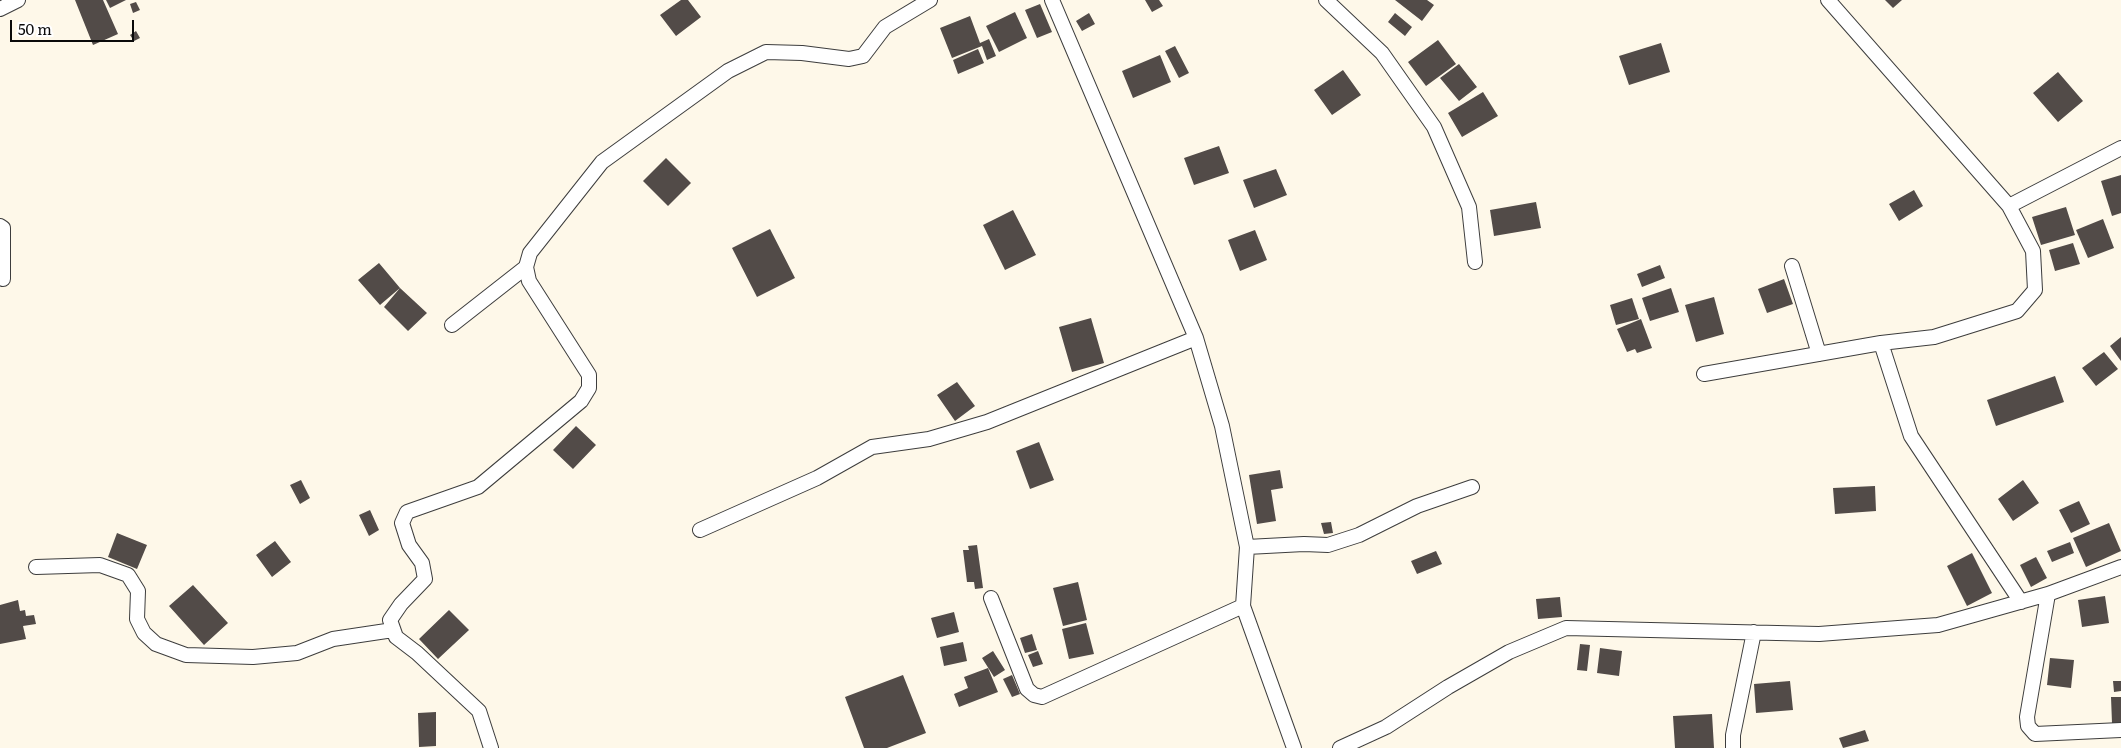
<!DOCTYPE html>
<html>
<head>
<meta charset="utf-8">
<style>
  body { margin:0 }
  #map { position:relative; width:2121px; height:748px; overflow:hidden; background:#fef8e9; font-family:Literata,serif }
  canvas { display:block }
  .scale { position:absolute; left:10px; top:20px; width:124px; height:22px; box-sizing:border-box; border:2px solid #0a0a0a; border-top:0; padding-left:6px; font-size:15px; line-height:18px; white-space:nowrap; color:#0a0a0a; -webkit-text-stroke:4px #fff; paint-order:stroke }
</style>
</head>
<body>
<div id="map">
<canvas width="2121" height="748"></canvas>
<div class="scale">50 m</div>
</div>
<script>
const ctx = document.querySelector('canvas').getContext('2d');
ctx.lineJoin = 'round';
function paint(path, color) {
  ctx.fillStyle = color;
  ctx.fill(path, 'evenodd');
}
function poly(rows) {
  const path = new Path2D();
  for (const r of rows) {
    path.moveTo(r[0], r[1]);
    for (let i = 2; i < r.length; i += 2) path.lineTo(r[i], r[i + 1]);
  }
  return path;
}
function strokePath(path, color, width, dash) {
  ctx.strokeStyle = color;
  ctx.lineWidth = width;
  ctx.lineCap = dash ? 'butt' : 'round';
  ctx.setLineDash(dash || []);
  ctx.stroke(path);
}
const building = poly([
  [75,0,103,0,118,34,93,45],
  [106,0,126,0,110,8],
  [681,0,688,0,701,17,676,36,660,15],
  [1145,0,1159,0,1163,6,1152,12],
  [1395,0,1427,0,1434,5,1422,21],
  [1885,0,1902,0,1893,8],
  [136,2,140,10,133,13,130,4],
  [1040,4,1052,32,1037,38,1025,10],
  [1015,12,1027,38,999,52,986,26],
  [1089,13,1095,24,1082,31,1076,21],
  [1395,13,1412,27,1405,36,1388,22],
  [970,16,980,43,989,39,996,56,987,60,982,46,952,58,940,28],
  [136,31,140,38,134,41,130,35],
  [1438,40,1456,64,1426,86,1408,62],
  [1661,43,1670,72,1629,85,1619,56],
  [1175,46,1189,73,1179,78,1165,51],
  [978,49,984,63,958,74,953,60],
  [1160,55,1171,82,1133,98,1122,71],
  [1459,64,1477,87,1459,101,1440,78],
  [1343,70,1361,95,1332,115,1314,90],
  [2058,72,2083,101,2058,122,2033,93],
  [1483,92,1498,116,1462,137,1448,113],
  [1219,146,1229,173,1194,185,1184,158],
  [666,158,691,183,668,206,643,181],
  [1276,169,1287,195,1254,208,1243,180],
  [2121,175,2121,213,2112,216,2101,181],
  [1914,190,1923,206,1899,221,1889,204],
  [1536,202,1541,228,1494,236,1490,210],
  [2066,207,2075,235,2041,245,2032,217],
  [1013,210,1036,255,1005,270,983,225],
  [2103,219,2114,248,2088,258,2076,230],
  [770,229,795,278,757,297,732,248],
  [1255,230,1267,260,1240,271,1228,240],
  [2073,243,2080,264,2055,271,2049,250],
  [379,263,400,288,427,313,408,331,384,307,400,288,380,305,358,280],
  [1660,265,1665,278,1642,287,1637,274],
  [1784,279,1793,304,1767,313,1758,289],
  [1671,288,1679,312,1650,321,1642,298],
  [1714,297,1724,334,1696,342,1685,305],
  [1632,298,1639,319,1616,325,1610,305],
  [1091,318,1104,363,1072,372,1059,327],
  [1641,319,1652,348,1637,353,1635,349,1627,352,1617,329],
  [2121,337,2121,361,2110,346],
  [2104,352,2118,369,2096,386,2082,368],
  [2055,376,2064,402,1996,426,1987,400],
  [957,382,975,406,955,421,937,395],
  [576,426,596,445,573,469,553,450],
  [1039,442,1054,480,1030,489,1016,451],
  [1280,470,1283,488,1271,490,1276,521,1257,524,1249,475],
  [301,480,310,498,300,504,290,485],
  [2023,480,2039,503,2013,521,1998,499],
  [1875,486,1876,511,1835,514,1833,488],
  [2079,501,2090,524,2071,533,2059,510],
  [370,510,379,530,369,536,359,515],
  [1331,522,1333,533,1324,534,1321,523],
  [2109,523,2121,551,2086,567,2073,538],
  [117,533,147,545,137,569,108,557],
  [275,541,291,562,272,577,256,555],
  [2070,542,2074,553,2052,562,2047,551],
  [977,545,983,588,975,589,974,582,967,582,963,550,969,550,968,546],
  [1436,551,1442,564,1417,574,1411,561],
  [1972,553,1992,593,1967,606,1947,566],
  [2036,557,2047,578,2031,587,2020,565],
  [1078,582,1087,620,1063,626,1053,588],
  [193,585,228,623,204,645,169,606],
  [2105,596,2109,623,2082,627,2078,600],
  [1560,597,1562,617,1538,619,1536,599],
  [18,600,20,611,25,610,26,616,34,615,36,624,23,626,26,639,0,644,0,605],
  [449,610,469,630,438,659,419,639],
  [954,612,959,632,937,638,931,618],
  [1086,623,1094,654,1069,659,1062,629],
  [1032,634,1037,650,1025,653,1020,638],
  [963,642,967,661,944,666,940,647],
  [1580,644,1590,645,1587,671,1577,670],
  [1600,648,1622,651,1619,676,1597,673],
  [993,651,1005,670,994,677,982,658],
  [1038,651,1043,664,1033,667,1028,655],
  [2050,658,2074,660,2071,688,2047,685],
  [988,668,998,692,959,707,954,694,968,688,964,677],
  [903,675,926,733,887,748,864,748,845,697],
  [1012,675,1020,694,1012,697,1003,679],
  [1790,681,1793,710,1756,713,1754,684],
  [2113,681,2121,681,2121,691,2114,692],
  [2111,697,2121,697,2121,723,2112,723],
  [436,712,436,746,419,747,418,713],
  [1712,714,1714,748,1675,748,1673,716],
  [1865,730,1869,741,1843,748,1839,738]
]);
const street = poly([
  [1052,0,1196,338,1222,426,1247,547,1243,606,1294,748],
  [1326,0,1382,53,1434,127,1469,207,1475,262],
  [1828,0,2009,206,2033,251,2035,290,2017,311,1934,337,1881,343,1911,436,2021,602],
  [0,9,18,0],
  [2009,206,2121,148],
  [0,226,3,228,3,279],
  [1792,266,1819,354],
  [452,325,526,267],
  [1704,374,1881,343],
  [700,530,817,478,872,447,929,439,987,422,1196,338],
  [1247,547,1304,544,1328,545,1359,535,1417,506,1472,487],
  [36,567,100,565,128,575,138,591,137,619,144,633,156,644,186,655,253,657,297,653,333,639,393,630],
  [2048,594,2027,717,2028,726,2035,734,2121,730],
  [991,598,1027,689,1034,695,1042,697,1243,606],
  [491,748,479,711,417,653,396,637,390,620,401,604,425,579,422,563,409,545,402,523,407,512,478,487,581,401,589,388,589,375,529,281,526,267,530,253,602,162,728,71,766,52,802,53,849,59,863,56,885,27,930,0],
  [1340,748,1386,727,1448,687,1509,652,1566,628,1819,634,1938,625,2048,594,2121,567],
  [1733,748,1733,735,1754,632]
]);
paint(building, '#524b48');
strokePath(street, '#3d3d3d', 16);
strokePath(street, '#fff', 14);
</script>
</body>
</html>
